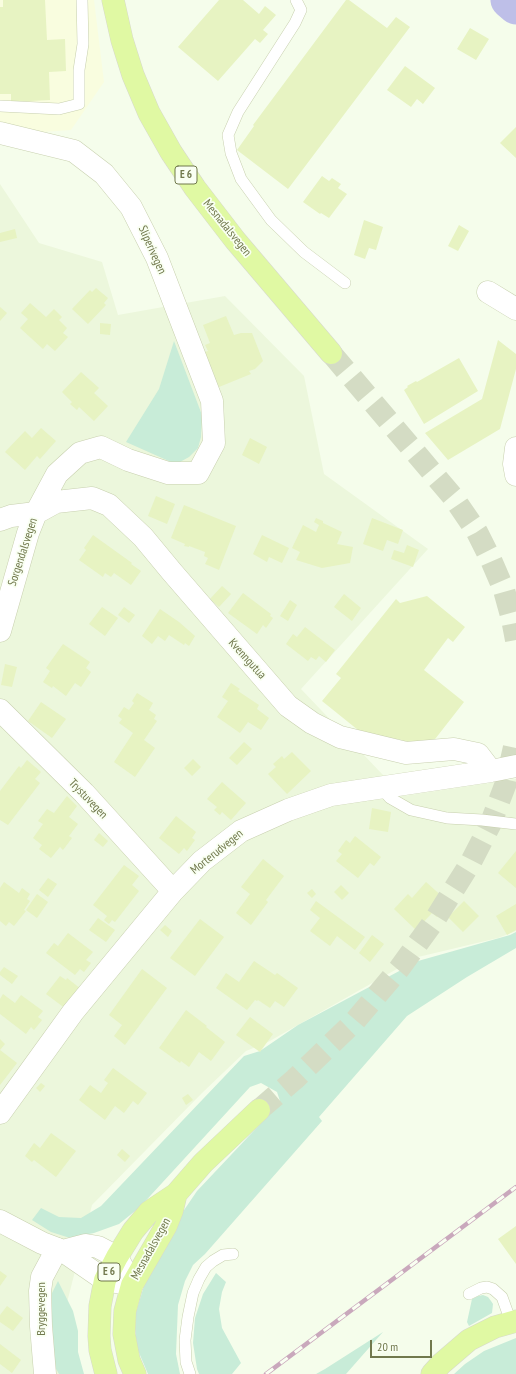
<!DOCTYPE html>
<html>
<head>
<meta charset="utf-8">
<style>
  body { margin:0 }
  #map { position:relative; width:516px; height:1374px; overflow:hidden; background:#f5fdeb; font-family:"PT Sans Narrow",sans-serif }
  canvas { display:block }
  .scale { position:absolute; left:370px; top:1340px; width:62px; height:18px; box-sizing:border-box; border:2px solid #71794d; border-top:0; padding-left:5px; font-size:12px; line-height:14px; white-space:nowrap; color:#71794d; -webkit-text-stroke:3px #f9fff2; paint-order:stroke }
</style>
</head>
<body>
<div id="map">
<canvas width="516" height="1374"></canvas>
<div class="scale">20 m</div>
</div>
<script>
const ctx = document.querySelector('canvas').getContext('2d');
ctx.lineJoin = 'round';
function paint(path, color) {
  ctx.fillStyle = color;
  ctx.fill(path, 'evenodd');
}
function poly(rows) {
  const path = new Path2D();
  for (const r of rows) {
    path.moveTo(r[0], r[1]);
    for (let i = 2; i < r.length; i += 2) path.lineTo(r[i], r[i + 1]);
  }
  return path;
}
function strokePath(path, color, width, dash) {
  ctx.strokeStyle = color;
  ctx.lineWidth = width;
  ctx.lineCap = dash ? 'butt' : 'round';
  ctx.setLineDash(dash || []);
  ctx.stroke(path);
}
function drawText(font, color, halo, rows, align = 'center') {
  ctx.font = font + ' "PT Sans Narrow",sans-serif';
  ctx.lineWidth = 3.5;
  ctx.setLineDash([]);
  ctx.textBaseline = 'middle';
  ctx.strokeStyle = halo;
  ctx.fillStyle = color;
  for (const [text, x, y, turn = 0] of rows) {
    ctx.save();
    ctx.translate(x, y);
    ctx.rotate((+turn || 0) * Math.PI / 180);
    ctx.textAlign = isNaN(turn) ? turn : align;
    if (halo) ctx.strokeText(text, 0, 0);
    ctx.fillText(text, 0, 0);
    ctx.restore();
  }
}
const residential = poly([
  [0,184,39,243,102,262,118,315,225,296,304,376,324,474,428,549,301,689,403,796,516,779,516,931,498,938,418,957,268,1042,246,1051,202,1093,92,1205,62,1322,76,1374,0,1374]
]);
const commercial = poly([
  [0,0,94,0,104,82,71,130,0,135]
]);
const green = poly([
  [174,341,202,415,201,437,198,448,189,457,180,462,171,462,126,442,159,389],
  [516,932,516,948,467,977,407,1016,319,1117,322,1121,205,1254,193,1265,185,1281,178,1305,176,1354,180,1374,148,1374,137,1348,134,1319,146,1279,178,1219,197,1191,264,1120,280,1101,277,1092,261,1083,250,1087,140,1207,119,1224,94,1233,70,1238,51,1232,32,1220,41,1208,59,1217,81,1218,101,1206,244,1056,260,1051,298,1025,418,961,510,935],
  [216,1273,226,1282,222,1292,219,1309,222,1328,241,1363,232,1374,199,1374,197,1369,193,1343,195,1318,203,1294],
  [58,1281,73,1311,78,1331,78,1352,84,1374,59,1374,55,1367,51,1306,52,1293],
  [483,1295,488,1297,491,1301,493,1304,492,1313,469,1326,467,1322,472,1299,478,1296],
  [383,1332,346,1374,316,1374,325,1369],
  [516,1338,516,1374,454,1374,465,1364,484,1351]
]);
const river = poly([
  [509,0,516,6]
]);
const building = poly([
  [3,0,45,0,47,40,65,39,66,71,49,72,50,100,11,102,11,94,0,94,0,7,3,7],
  [219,0,243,0,259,14,265,6,276,15,263,30,268,34,260,43,255,39,218,81,178,47],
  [346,0,349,0,387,28,396,17,410,27,288,189,237,150,254,126,253,125],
  [470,28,489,39,476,60,457,49],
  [405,66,435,88,423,104,417,99,411,107,387,90],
  [516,127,516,158,500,143],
  [322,176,329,181,332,178,341,184,338,188,347,194,329,218,321,213,320,214,303,202],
  [364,220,383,227,376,250,369,248,365,259,354,255],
  [459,225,469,231,458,251,448,246],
  [15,229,17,238,0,242,0,233],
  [96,288,108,298,104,303,106,305,88,324,72,309,90,290,92,292],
  [30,303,46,317,54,309,62,317,59,320,67,328,63,333,68,337,55,351,47,344,43,349,20,328,28,319,21,313],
  [0,307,7,313,0,321],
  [226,316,234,335,241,333,252,333,263,361,255,369,249,371,251,374,219,387,205,352,208,351,205,345,210,343,203,325],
  [100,323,111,324,110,335,100,334],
  [498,340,516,354,516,369,500,429,448,460,425,433,482,399],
  [459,358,478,391,424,424,404,390,408,387,407,386,416,381,417,382],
  [81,372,99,388,94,393,108,406,94,421,79,407,77,410,70,404,72,402,62,392],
  [41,428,56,441,40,459,37,456,25,470,5,452,25,431,32,438],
  [250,438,267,447,259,464,242,455],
  [156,496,175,504,167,524,148,516],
  [184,505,236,526,219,570,205,564,208,558,204,556,205,552,189,546,189,547,184,546,185,544,171,538],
  [316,518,323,521,323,523,342,532,337,544,353,547,350,563,322,568,296,560,300,552,292,548,303,525,316,532,319,525,314,522],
  [372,518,403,530,398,544,387,540,383,551,363,544],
  [93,535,132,563,131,564,141,571,131,585,114,573,111,577,105,573,103,577,79,560,86,550,84,548],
  [262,535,289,548,282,563,269,557,267,562,253,554],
  [407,545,419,550,413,567,391,559,394,550,404,553],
  [222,586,231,594,219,607,210,599],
  [243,593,271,614,270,616,273,618,266,628,263,625,257,634,228,613],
  [344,594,361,608,352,621,334,607],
  [427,596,465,627,453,642,448,638,424,670,464,702,432,743,405,744,402,740,363,734,322,701,341,678,336,674,396,599,400,603],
  [290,600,297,605,288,621,280,616],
  [102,607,118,618,105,636,89,624],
  [124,607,135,615,129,623,118,615],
  [160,609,179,622,195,636,189,646,185,643,184,645,169,635,165,641,158,636,152,644,142,636],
  [305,627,335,650,326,662,319,656,316,660,311,657,308,661,286,644,293,634,297,637],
  [63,644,90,662,86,668,91,672,81,687,75,683,66,696,53,686,52,688,43,682,50,671,46,668],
  [5,664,17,667,12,687,1,685],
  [231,683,240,689,238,691,259,705,257,709,269,718,261,730,248,722,240,733,217,717,228,701,222,697],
  [137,693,153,703,149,710,156,715,154,719,157,721,144,740,155,748,135,777,114,762,133,733,119,723,122,719,118,716,124,707,129,710,134,703,132,701],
  [41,702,66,719,52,738,28,721],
  [244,742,252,749,237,765,229,758],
  [292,752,311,771,287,794,268,774,276,767,273,764,282,756,284,759],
  [193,759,201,767,192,776,184,768],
  [27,760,41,772,35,779,40,783,8,825,0,820,0,791,19,766,21,768],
  [222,782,246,803,231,820,222,812,220,815,214,810,217,807,207,799],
  [67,796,77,806,69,817,78,824,69,836,72,838,63,850,60,847,51,858,39,849,42,845,33,838,43,824,38,821,47,809,54,813],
  [372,808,391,812,388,832,369,829],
  [176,816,196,832,192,838,195,840,187,851,184,848,179,854,159,838],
  [99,833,108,841,103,847,94,840],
  [355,836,381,857,374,866,370,863,358,878,336,861,342,854,338,851,346,840,350,843],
  [516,851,516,888,498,873],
  [263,859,284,876,266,900,268,902,251,925,236,913,250,894,241,887],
  [124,865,139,876,132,885,139,891,115,922,112,920,109,924,104,920,107,916,93,905],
  [48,878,57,884,48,897,39,890],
  [4,882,19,893,22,888,30,894,27,899,30,901,24,910,26,911,14,926,9,922,6,926,0,921,0,888],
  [426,882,445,899,439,904,444,909,437,917,432,913,416,930,394,909,408,894,412,898],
  [341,885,349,893,342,900,334,892],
  [312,889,316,894,312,898,307,893],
  [37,894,48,902,37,918,26,910],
  [316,901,365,937,355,950,337,936,330,946,310,931,320,918,310,910],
  [464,901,479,916,463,932,448,917],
  [516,904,516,930,507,935,496,916],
  [98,918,115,930,106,942,89,930],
  [200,919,224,937,195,976,170,958],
  [165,925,172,931,168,937,160,930],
  [68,933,93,952,86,960,91,963,84,972,80,969,75,975,46,953,54,943,58,946],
  [372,935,384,944,370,962,359,953],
  [254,961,275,975,277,973,298,988,284,1007,275,1001,270,1008,258,1000,257,1001,255,1000,247,1010,216,988,226,973,239,982],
  [4,967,18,976,12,984,0,975,0,972],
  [142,969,167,988,125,1045,114,1036,122,1025,109,1015],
  [60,976,66,980,67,978,81,989,66,1009,46,994],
  [3,994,15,1003,21,995,43,1011,38,1017,42,1020,34,1030,31,1027,26,1034,0,1014,0,999],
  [186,1010,207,1026,206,1027,225,1042,211,1061,199,1052,189,1067,181,1061,180,1063,159,1048],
  [250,1017,273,1034,260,1052,236,1035],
  [0,1039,5,1044,0,1050,17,1063,0,1085],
  [113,1068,147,1093,138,1105,133,1101,124,1113,115,1106,105,1120,79,1100,90,1085,101,1093,108,1083,104,1080],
  [41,1083,45,1086,40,1092,36,1088],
  [188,1094,193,1100,186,1105,182,1098],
  [51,1133,76,1151,56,1177,34,1160,32,1162,25,1156,34,1143,40,1148],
  [122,1149,130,1156,125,1162,117,1155],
  [516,1226,516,1264,498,1239],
  [0,1271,7,1276,0,1286],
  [7,1306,23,1318,13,1331,0,1322,0,1315],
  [0,1344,21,1360,12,1373,0,1364]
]);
const trunkTunnel = poly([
  [331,353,453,497,477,532,491,560,504,590,512,619,516,640],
  [259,1110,295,1079,355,1021,399,969,434,921,471,862,490,825,506,783,516,738]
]);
const service = poly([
  [296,0,301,10,295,23,238,112,228,135,231,153,241,179,271,220,304,252,345,283],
  [0,106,59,109,79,104,79,70,83,44,82,0],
  [380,787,390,798,411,810,447,818,482,820,516,824],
  [469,1294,481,1288,487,1287,493,1289,502,1297,511,1322],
  [190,1374,186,1362,185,1340,188,1317,193,1293,199,1279,206,1267,213,1261,223,1255,233,1254]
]);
const minor = poly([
  [0,133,74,151,104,174,131,207,157,258,212,401,214,443,198,473,168,473,128,460,101,447,80,453,57,474,36,513,28,533,0,631],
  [488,292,516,309],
  [516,448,514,464,516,475],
  [0,520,11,516,36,513,56,502,92,498,109,505,143,537,172,572,288,706,312,723,340,737,406,753,454,749,478,754,491,771],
  [0,710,84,793,173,891],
  [0,1113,73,1012,173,891,202,861,241,831,288,810,331,795,491,771,516,766],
  [0,1221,42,1243,63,1251,105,1280,132,1285],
  [63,1251,86,1245,98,1247,117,1257,126,1274]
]);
const tertiary = poly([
  [45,1374,41,1326,40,1291,42,1277,57,1249]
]);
const trunk = poly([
  [113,0,122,40,133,75,149,113,171,152,195,188,235,240,331,353],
  [106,1374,100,1350,99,1336,100,1306,105,1280,117,1257,133,1231,149,1212,176,1194,203,1163,259,1110],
  [135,1374,129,1360,124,1334,125,1311,132,1285,166,1226,172,1211,176,1194],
  [432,1374,441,1364,469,1340,495,1327,516,1321]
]);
const rail = poly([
  [266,1374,516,1187]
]);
const shields = [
  [186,175,22],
  [109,1272,22]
];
const shieldNames = [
  ["E 6",186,175],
  ["E 6",109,1272]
];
const streetNames = [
  ["Mesnadalsvegen",227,228,51],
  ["Sliperivegen",152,250,66],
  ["Sorgendalsvegen",23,552,-72],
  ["Kvenngutua",247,659,48],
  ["Trystuvegen",88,799,46],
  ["Morterudvegen",217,852,-39],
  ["Mesnadalsvegen",151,1249,-61],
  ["Bryggevegen",42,1309,-90]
];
paint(residential, '#ecf7dc');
paint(commercial, '#f9fddf');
paint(green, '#c8ecd8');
strokePath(river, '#bebfe8', 37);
paint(building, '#e7f3c2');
strokePath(trunkTunnel, '#d4dcc4', 22, [22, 11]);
strokePath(service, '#c8d0af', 12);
strokePath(minor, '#c8d0af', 23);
strokePath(tertiary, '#c8d0af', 23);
strokePath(trunk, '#d7d9cd', 23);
strokePath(service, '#fff', 11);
strokePath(minor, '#fff', 22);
strokePath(tertiary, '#fff', 22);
strokePath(trunk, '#e0f9a3', 22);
strokePath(rail, '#c9a8bc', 4.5);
strokePath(rail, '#f9fff2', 3, [9]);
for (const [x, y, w] of shields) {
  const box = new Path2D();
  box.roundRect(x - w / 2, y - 9, w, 18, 3);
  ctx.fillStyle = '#f9fff2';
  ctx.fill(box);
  strokePath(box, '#71794d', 1);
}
drawText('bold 11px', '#71794d', null, shieldNames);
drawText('12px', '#71794d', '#f9fff2', streetNames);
</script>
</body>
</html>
